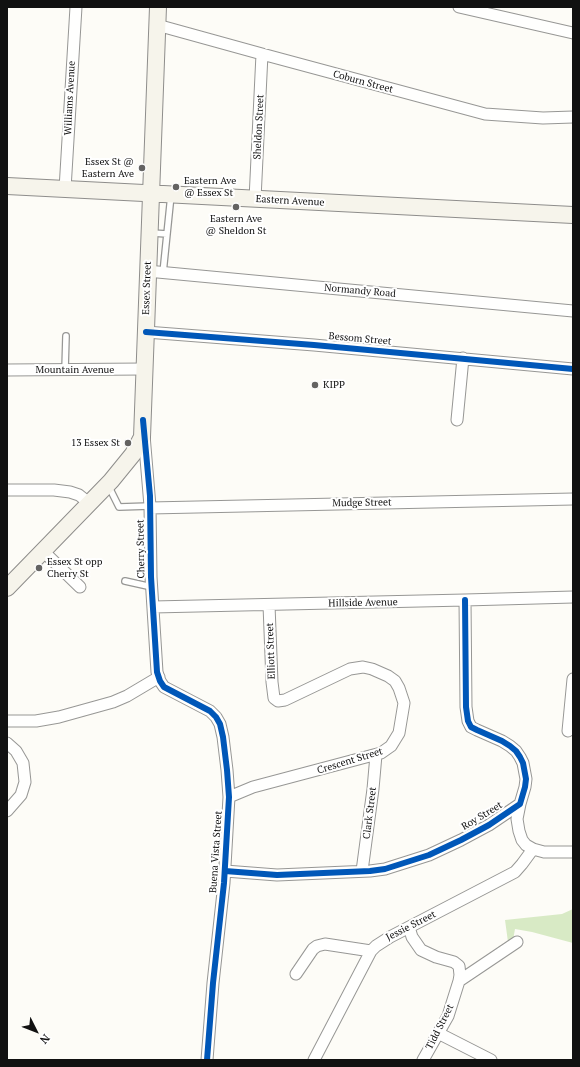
<!DOCTYPE html>
<html>
<head>
<meta charset="utf-8">
<style>
  body { margin:0 }
  #map { position:relative; width:580px; height:1067px; overflow:hidden; background:#fdfcf7; font-family:"PT Serif",serif }
  canvas { display:block }
  .frame { position:absolute; inset:0; border:8px solid #111; pointer-events:none }
  .north { position:absolute; left:16px; top:1011px; width:40px; height:40px; -webkit-text-stroke:3px #fff; paint-order:stroke; rotate:132deg; font-size:11px; font-weight:700; line-height:16px; text-align:center; color:#111 }
  .north::after { content:''; display:block; margin:auto; width:14px; height:18px; background:#111; clip-path:polygon(50% 0,100% 100%,50% 72%,0 100%) }
</style>
</head>
<body>
<div id="map">
<canvas width="580" height="1067"></canvas>
<div class="frame"></div>
<div class="north">N</div>
</div>
<script>
const ctx = document.querySelector('canvas').getContext('2d');
ctx.lineJoin = 'round';
function paint(path, color) {
  ctx.fillStyle = color;
  ctx.fill(path, 'evenodd');
}
function poly(rows) {
  const path = new Path2D();
  for (const r of rows) {
    path.moveTo(r[0], r[1]);
    for (let i = 2; i < r.length; i += 2) path.lineTo(r[i], r[i + 1]);
  }
  return path;
}
function strokePath(path, color, width, dash) {
  ctx.strokeStyle = color;
  ctx.lineWidth = width;
  ctx.lineCap = dash ? 'butt' : 'round';
  ctx.setLineDash(dash || []);
  ctx.stroke(path);
}
function drawText(font, color, halo, rows, align = 'center') {
  ctx.font = font + ' "PT Serif",serif';
  ctx.lineWidth = 4;
  ctx.setLineDash([]);
  ctx.textBaseline = 'middle';
  ctx.strokeStyle = halo;
  ctx.fillStyle = color;
  for (const [text, x, y, turn = 0] of rows) {
    ctx.save();
    ctx.translate(x, y);
    ctx.rotate((+turn || 0) * Math.PI / 180);
    ctx.textAlign = isNaN(turn) ? turn : align;
    if (halo) ctx.strokeText(text, 0, 0);
    ctx.fillText(text, 0, 0);
    ctx.restore();
  }
}
const forest = poly([
  [573,909,573,943,532,932,515,929,513,940,508,942,505,920,562,914]
]);
const service = poly([
  [152,233,167,234],
  [163,273,171,195],
  [65,370,66,336],
  [109,487,119,507,150,506],
  [125,581,152,587]
]);
const minor = poly([
  [459,7,573,33],
  [157,25,262,54,485,114,543,118,573,117],
  [65,189,76,7],
  [255,199,262,54],
  [147,271,573,311],
  [146,332,314,345,573,369],
  [7,370,144,369],
  [457,420,463,358],
  [144,435,150,506,151,577,157,672,160,681,164,687,210,711,216,717,220,724,223,737,227,770,229,797,224,883,213,983,207,1060],
  [7,490,54,490,70,492,79,495,89,503],
  [150,508,573,499],
  [43,551,80,587],
  [153,607,465,600,573,597],
  [7,721,36,721,59,717,113,702,127,696,159,677],
  [568,731,573,679],
  [7,743,16,751,23,763,25,782,21,795,7,811],
  [229,797,253,787,381,753,391,746,399,733,404,703,399,688,395,681,388,676,372,669,363,667,350,669,285,700,278,701,274,698,272,682,269,605],
  [520,804,517,819,519,831,522,840,526,845,533,849,544,852,573,852],
  [225,871,277,875,370,871,385,869,429,855,461,840,489,825,520,804,525,787,526,779,523,763,520,757,516,751,510,746,502,741,477,730,471,727,468,721,466,707,465,600],
  [362,871,373,789,376,755],
  [409,927,412,937,421,950,436,957,454,962,459,966,460,975,459,981,448,1016,423,1060],
  [296,974,313,949,317,946,325,944,371,951],
  [459,981,517,942],
  [438,1033,491,1060],
  [314,1060,371,951,376,946,390,937,515,872,522,864,533,849]
]);
const secondary = poly([
  [7,186,573,215],
  [7,588,111,481,133,454,142,437,158,7]
]);
const cycleway = poly([
  [146,332,314,345,573,369],
  [143,420,150,496,151,577,157,672,160,681,164,687,210,711,216,717,220,724,223,737,227,770,229,797,224,883,213,983,207,1060],
  [225,871,277,875,370,871,385,869,429,855,461,840,489,825,520,804,525,787,526,779,523,763,520,757,516,751,510,746,502,741,477,730,471,727,468,721,466,707,465,600]
]);
const markers = [
  [142,168,4,"#646362"],
  [176,187,4,"#646362"],
  [236,207,4,"#646362"],
  [315,385,4,"#646362"],
  [128,443,4,"#646362"],
  [39,568,4,"#646362"]
];
const streetNames = [
  ["Coburn Street",363,82,15],
  ["Williams Avenue",70,98,-87],
  ["Sheldon Street",259,127,-87],
  ["Eastern Avenue",290,201,3],
  ["Essex Street",147,288,-88],
  ["Normandy Road",360,291,5],
  ["Bessom Street",360,339,5],
  ["Mountain Avenue",75,370],
  ["Mudge Street",362,503,-1],
  ["Cherry Street",141,549,-91],
  ["Hillside Avenue",363,603,-1],
  ["Elliott Street",271,651,-92],
  ["Crescent Street",350,761,-17],
  ["Clark Street",370,813,-83],
  ["Roy Street",482,816,-31],
  ["Buena Vista Street",216,852,-86],
  ["Jessie Street",411,926,-27],
  ["Tidd Street",440,1027,-63]
];
const poiNames = [
  ["Essex St @",134,162,"right"],
  ["Eastern Ave",134,174,"right"],
  ["Eastern Ave",184,181],
  ["@ Essex St",184,193],
  ["Eastern Ave",236,219,"center"],
  ["@ Sheldon St",236,231,"center"],
  ["KIPP",323,385],
  ["13 Essex St",120,443,"right"],
  ["Essex St opp",47,562],
  ["Cherry St",47,574]
];
paint(forest, '#d8eac5');
strokePath(service, '#979795', 8);
strokePath(minor, '#979795', 13);
strokePath(secondary, '#8e8d8b', 18);
strokePath(service, '#fffffe', 5.5);
strokePath(minor, '#fffffe', 11);
strokePath(secondary, '#f6f4eb', 16);
strokePath(cycleway, '#0057b8', 6);
for (const [x, y, r, color] of markers) {
  const dot = new Path2D();
  dot.arc(x, y, r, 0, 2 * Math.PI);
  ctx.fillStyle = color;
  ctx.fill(dot);
  strokePath(dot, '#fff', 1.5);
}
drawText('10px', '#111', '#fff', streetNames);
drawText('10px', '#111', '#fff', poiNames, 'left');
</script>
</body>
</html>
